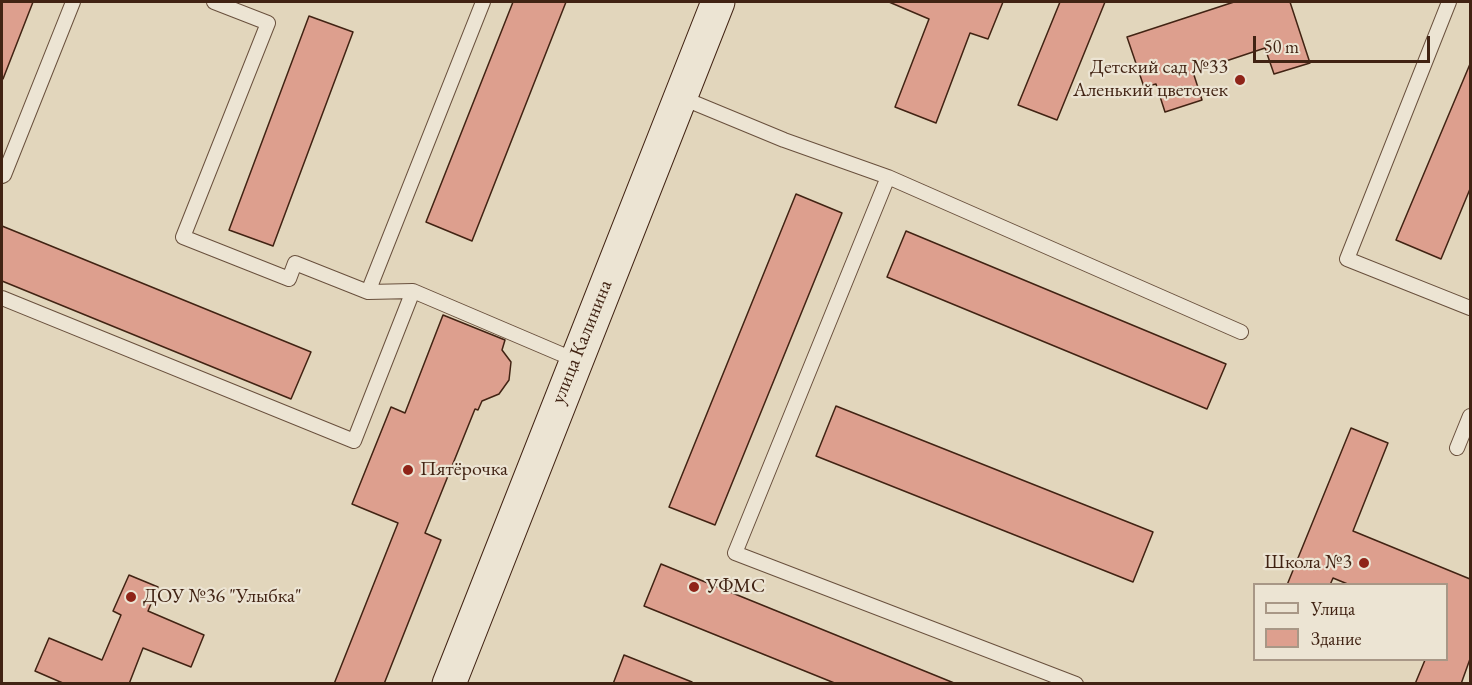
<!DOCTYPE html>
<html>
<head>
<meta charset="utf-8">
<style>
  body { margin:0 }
  #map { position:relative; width:1472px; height:685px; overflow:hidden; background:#e2d6bc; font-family:"EB Garamond",serif }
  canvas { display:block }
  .frame { position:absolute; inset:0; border:3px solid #412313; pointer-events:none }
  .legend { position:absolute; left:1253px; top:583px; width:195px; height:78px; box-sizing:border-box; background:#ece4d3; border:2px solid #a89786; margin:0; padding:8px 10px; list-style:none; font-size:18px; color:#412313 }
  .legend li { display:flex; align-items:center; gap:12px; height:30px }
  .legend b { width:30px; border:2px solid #a89786 }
  .scale { position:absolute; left:1253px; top:36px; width:177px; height:27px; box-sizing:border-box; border:3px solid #412313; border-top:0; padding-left:8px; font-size:18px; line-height:21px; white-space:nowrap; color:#412313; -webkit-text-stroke:4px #ece4d3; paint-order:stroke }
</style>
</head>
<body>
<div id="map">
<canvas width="1472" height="685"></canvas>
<div class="frame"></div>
<ul class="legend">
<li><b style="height:8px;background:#ece4d3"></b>Улица</li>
<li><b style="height:16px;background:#dd9f8e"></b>Здание</li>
</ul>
<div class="scale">50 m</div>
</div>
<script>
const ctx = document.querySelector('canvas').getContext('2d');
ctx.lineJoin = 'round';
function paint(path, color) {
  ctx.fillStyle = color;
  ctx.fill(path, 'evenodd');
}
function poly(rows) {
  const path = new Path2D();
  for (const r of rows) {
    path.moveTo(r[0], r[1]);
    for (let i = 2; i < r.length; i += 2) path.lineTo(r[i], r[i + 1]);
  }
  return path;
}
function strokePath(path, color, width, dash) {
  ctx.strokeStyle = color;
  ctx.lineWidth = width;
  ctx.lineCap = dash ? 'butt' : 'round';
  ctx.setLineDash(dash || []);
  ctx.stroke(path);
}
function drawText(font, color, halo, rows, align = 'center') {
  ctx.font = font + ' "EB Garamond",serif';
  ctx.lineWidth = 4.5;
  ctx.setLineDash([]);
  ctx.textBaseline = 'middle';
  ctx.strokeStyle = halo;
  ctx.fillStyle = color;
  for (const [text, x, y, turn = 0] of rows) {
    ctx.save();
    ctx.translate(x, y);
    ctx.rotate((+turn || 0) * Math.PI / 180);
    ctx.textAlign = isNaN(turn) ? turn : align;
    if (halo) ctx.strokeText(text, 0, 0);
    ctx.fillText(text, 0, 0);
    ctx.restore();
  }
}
const building = poly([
  [2,2,33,2,3,79,2,79,2,2],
  [513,2,566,2,472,241,426,222,513,2],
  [889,2,1003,2,988,39,970,33,936,123,895,107,929,19,889,2],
  [1060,2,1105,2,1057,120,1018,105,1060,2],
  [1234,2,1290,2,1310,63,1274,74,1265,48,1193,72,1202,100,1165,112,1156,84,1144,87,1127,37,1234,2],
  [309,16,353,32,273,246,229,230,309,16],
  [1470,64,1470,189,1441,259,1396,240,1470,64],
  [796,194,842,213,715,525,669,507,796,194],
  [2,226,311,352,291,399,2,281,2,226],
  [906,231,1226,364,1207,409,887,277,906,231],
  [443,315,505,340,502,350,511,362,509,380,499,394,482,401,478,410,475,409,425,533,441,540,384,684,334,684,398,523,352,504,391,407,405,413,443,315],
  [836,406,1153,532,1133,582,816,456,836,406],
  [1351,428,1388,443,1353,531,1470,579,1470,659,1461,684,1415,684,1425,660,1446,660,1446,585,1350,585,1333,578,1330,585,1287,585,1351,428],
  [661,564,954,683,954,684,837,684,644,606,661,564],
  [129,575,158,587,148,611,204,635,191,667,143,648,129,684,65,684,35,671,49,638,102,660,121,615,113,611,129,575],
  [624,655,692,682,692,684,613,684,624,655]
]);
const lane = poly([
  [214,2,268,23,183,237,289,279,295,263,368,292,413,291,575,360],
  [1449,2,1347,259,1470,308],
  [680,97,784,140,888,177,1241,332],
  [2,176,4,175,73,2],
  [888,177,735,553,1076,684],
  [368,292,483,2],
  [2,298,354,441,413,291],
  [1457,448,1470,416]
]);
const secondary = poly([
  [449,684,718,2]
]);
const markers = [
  [1240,80,6,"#8f2418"],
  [408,470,6,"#8f2418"],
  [1364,563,6,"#8f2418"],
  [694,587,6,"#8f2418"],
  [131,597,6,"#8f2418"]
];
const poiNames = [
  ["Детский сад №33",1228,68,"right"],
  ["Аленький цветочек",1228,91,"right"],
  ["Пятёрочка",420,470],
  ["Школа №3",1352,563,"right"],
  ["УФМС",706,587],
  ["ДОУ №36 \"Улыбка\"",143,597]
];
const streetNames = [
  ["улица Калинина",582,342,-68]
];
paint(building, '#dd9f8e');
strokePath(building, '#412313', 1.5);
strokePath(lane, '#69503d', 16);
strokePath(secondary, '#412313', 35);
strokePath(lane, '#ece4d3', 14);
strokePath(secondary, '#ece4d3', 33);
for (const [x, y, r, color] of markers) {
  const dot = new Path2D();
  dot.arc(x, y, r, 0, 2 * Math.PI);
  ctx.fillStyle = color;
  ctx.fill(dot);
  strokePath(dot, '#ece4d3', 2);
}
drawText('20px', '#412313', '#ece4d3', poiNames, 'left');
drawText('20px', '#412313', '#ece4d3', streetNames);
</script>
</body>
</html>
